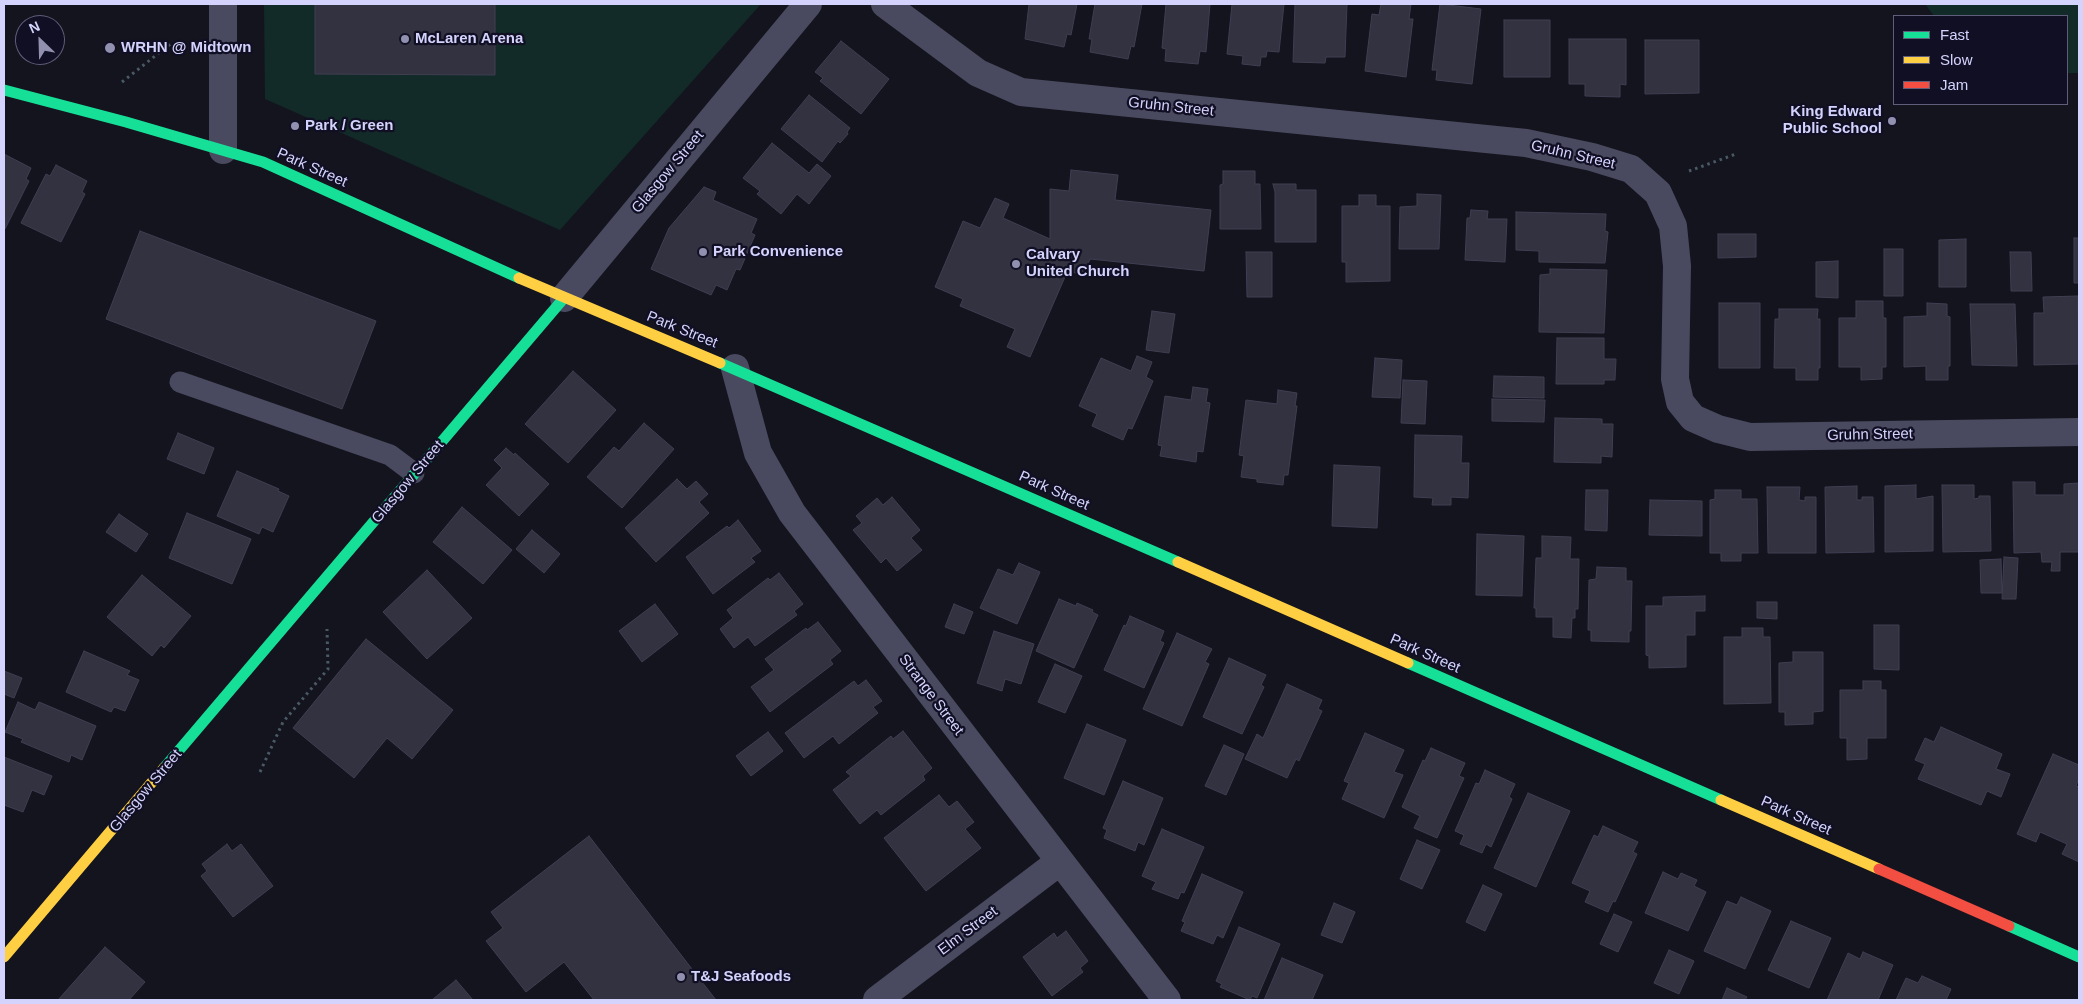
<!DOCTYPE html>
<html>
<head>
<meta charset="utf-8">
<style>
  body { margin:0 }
  #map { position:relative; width:2083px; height:1004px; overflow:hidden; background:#14141e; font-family:Arial,sans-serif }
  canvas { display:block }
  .frame { position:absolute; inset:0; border:5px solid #d4d3fd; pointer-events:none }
  .legend { position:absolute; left:1893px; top:15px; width:175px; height:90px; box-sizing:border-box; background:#110f23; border:1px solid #5f5d7a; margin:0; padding:6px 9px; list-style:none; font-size:15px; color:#d4d3fd }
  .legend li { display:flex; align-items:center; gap:10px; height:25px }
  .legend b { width:25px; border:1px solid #5f5d7a }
  .north { position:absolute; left:15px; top:15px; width:50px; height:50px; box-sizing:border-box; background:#110f23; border:1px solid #5f5d7a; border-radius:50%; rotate:336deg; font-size:14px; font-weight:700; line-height:20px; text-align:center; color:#d4d3fd }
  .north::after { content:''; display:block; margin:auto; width:18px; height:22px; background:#9190af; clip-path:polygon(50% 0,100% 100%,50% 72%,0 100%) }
</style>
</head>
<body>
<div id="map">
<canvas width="2083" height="1004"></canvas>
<div class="frame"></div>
<ul class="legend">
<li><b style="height:6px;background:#16e098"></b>Fast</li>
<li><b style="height:6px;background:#ffcf43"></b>Slow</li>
<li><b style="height:6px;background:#f24e42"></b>Jam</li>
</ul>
<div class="north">N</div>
</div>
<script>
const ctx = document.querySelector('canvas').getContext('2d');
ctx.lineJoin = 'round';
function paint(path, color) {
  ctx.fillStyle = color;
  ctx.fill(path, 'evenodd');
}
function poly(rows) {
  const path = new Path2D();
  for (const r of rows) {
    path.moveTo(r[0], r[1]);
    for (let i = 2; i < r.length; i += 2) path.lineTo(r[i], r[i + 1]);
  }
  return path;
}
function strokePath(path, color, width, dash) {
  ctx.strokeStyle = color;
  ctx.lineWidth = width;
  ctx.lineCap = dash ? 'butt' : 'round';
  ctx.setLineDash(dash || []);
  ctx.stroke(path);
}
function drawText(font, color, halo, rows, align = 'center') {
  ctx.font = font + ' Arial,sans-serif';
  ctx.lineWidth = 4.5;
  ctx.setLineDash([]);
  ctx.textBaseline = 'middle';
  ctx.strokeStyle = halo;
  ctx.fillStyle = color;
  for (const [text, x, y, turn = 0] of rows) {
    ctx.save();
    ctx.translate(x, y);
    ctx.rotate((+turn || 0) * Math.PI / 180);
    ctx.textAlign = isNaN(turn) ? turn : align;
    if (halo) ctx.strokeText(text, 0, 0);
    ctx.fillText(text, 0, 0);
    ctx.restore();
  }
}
const green = poly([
  [264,4,761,4,560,230,265,99],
  [1925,4,2079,4,2079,73,2067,73,2067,16,1934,16]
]);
const building = poly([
  [315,4,495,4,495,75,315,74,315,4],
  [1029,4,1077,4,1071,35,1067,34,1064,47,1025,39,1029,4],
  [1095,4,1142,4,1134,47,1131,46,1128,59,1090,52,1092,39,1089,39,1095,4],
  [1166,4,1210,4,1206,52,1200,51,1198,64,1165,61,1166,49,1162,48,1166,4],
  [1232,4,1284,4,1279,52,1267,51,1266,57,1261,57,1260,66,1242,64,1243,56,1227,54,1232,4],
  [1295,4,1347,4,1345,57,1326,57,1325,63,1293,62,1295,4],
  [1381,4,1411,4,1409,19,1413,19,1406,77,1365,71,1372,14,1379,15,1381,4],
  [1440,4,1481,9,1472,84,1436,80,1437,70,1432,70,1440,4],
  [1504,20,1550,20,1550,77,1504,77,1504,20],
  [1569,39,1626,39,1626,85,1620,84,1620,97,1585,96,1585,84,1569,84,1569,39],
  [1645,40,1699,40,1699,93,1645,94,1645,40],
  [841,41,889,79,861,114,820,81,823,78,815,72,841,41],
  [809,95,850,128,847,132,848,134,840,143,838,141,822,162,781,129,809,95],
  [772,143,809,173,817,164,831,176,809,204,797,194,781,214,757,194,760,191,743,178,772,143],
  [4,154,31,168,26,179,29,181,5,229,4,154],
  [56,165,87,181,82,192,85,194,61,242,21,223,46,174,50,176,56,165],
  [1071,170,1118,175,1115,200,1211,210,1204,271,1090,259,1083,276,1068,270,1030,357,1007,347,1015,329,960,306,963,299,935,287,963,221,980,228,995,198,1009,204,1003,218,1050,239,1050,189,1069,191,1071,170],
  [1223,171,1255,171,1255,184,1260,184,1261,229,1220,229,1220,185,1223,184,1223,171],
  [1273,184,1296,184,1296,190,1316,190,1316,242,1275,242,1275,192,1273,184],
  [704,187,716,192,713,200,757,219,751,233,755,235,740,270,736,269,727,290,716,285,711,295,651,269,669,228,704,187],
  [1417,194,1441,195,1439,249,1399,249,1400,207,1417,206,1417,194],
  [1359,195,1376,195,1376,206,1390,206,1390,281,1346,282,1346,262,1342,262,1342,206,1359,206,1359,195],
  [1471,210,1488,211,1487,219,1507,219,1505,262,1465,260,1467,218,1470,218,1471,210],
  [1516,212,1606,214,1605,231,1608,232,1605,263,1539,262,1539,251,1516,250,1516,212],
  [140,231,376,321,342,409,106,319,140,231],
  [1718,234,1756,234,1756,257,1718,258,1718,234],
  [2074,238,2079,238,2079,283,2074,283,2074,238],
  [1966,239,1966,287,1939,287,1939,240,1966,239],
  [1884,249,1903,249,1903,296,1884,296,1884,249],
  [1246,252,1272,252,1272,297,1247,297,1246,252],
  [2010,252,2031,252,2032,291,2011,291,2010,252],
  [1838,261,1838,298,1816,297,1816,262,1838,261],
  [1550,269,1607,270,1604,333,1539,332,1540,275,1550,274,1550,269],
  [2078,296,2079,364,2034,365,2034,313,2044,313,2043,297,2078,296],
  [1856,301,1883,301,1883,318,1886,318,1886,367,1882,367,1882,379,1861,380,1861,367,1839,367,1839,318,1856,318,1856,301],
  [1719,303,1760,303,1760,368,1719,368,1719,303],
  [1927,303,1947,304,1947,316,1950,317,1950,366,1948,366,1948,380,1926,380,1926,366,1904,367,1904,317,1927,316,1927,303],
  [1970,304,2015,304,2017,366,1972,365,1970,304],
  [1779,309,1818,309,1817,319,1820,319,1820,368,1818,368,1818,380,1796,380,1796,368,1774,368,1775,319,1779,319,1779,309],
  [1152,311,1175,314,1169,353,1146,350,1152,311],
  [1557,338,1604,338,1604,359,1616,359,1615,380,1604,380,1604,384,1556,384,1557,338],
  [1137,356,1152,362,1146,377,1153,381,1132,429,1128,428,1123,440,1092,426,1097,414,1079,406,1101,358,1131,371,1137,356],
  [1375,358,1402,360,1400,398,1372,397,1375,358],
  [573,371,616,410,568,463,525,424,573,371],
  [1494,376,1544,377,1544,398,1493,397,1494,376],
  [1403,380,1427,381,1425,424,1401,423,1403,380],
  [1193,387,1208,389,1206,402,1210,403,1203,452,1197,451,1196,462,1160,456,1162,446,1158,445,1165,396,1191,400,1193,387],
  [1278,390,1297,393,1295,406,1297,406,1288,475,1284,475,1283,485,1257,482,1257,479,1241,477,1244,456,1239,455,1246,400,1277,404,1278,390],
  [1492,399,1545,400,1544,422,1492,421,1492,399],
  [1555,418,1602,419,1602,424,1613,424,1612,457,1601,456,1601,463,1554,462,1555,418],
  [644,423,674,449,622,508,587,477,614,447,619,451,644,423],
  [178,433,214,448,204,474,167,459,178,433],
  [1415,435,1462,436,1461,463,1469,463,1468,498,1451,497,1451,505,1432,505,1433,498,1414,497,1415,435],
  [506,448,514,455,515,453,549,484,519,516,486,485,502,468,494,460,506,448],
  [1334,465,1380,467,1377,528,1332,526,1334,465],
  [237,471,279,489,278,491,289,496,273,532,262,527,259,534,217,516,237,471],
  [677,479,687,489,696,481,708,494,699,502,709,513,656,562,625,528,677,479],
  [2013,482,2035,482,2035,495,2064,495,2064,484,2079,483,2079,552,2060,552,2060,571,2051,571,2052,562,2042,562,2041,552,2014,553,2013,482],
  [1916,485,1916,499,1933,496,1933,551,1885,552,1885,486,1916,485],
  [1942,485,1974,485,1974,499,1979,498,1979,496,1990,496,1991,551,1943,552,1942,485],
  [1857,486,1857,500,1862,500,1862,497,1873,497,1874,552,1826,553,1825,487,1857,486],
  [1767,487,1800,487,1799,500,1805,501,1805,497,1816,497,1816,553,1768,553,1767,487],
  [1586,490,1608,490,1607,531,1585,530,1586,490],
  [1715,490,1741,490,1741,499,1757,499,1758,553,1741,553,1741,561,1721,561,1721,553,1710,553,1710,500,1715,499,1715,490],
  [892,497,920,530,911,538,922,550,897,571,886,558,881,563,853,530,862,523,856,516,877,498,883,505,892,497],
  [1650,500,1702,501,1702,536,1649,535,1650,500],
  [462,507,512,550,483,584,433,542,462,507],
  [187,513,251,539,232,584,169,558,187,513],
  [119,514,148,534,136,552,106,532,119,514],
  [738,520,761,551,751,558,755,562,713,594,686,557,727,526,729,528,738,520],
  [532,530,560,554,544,573,516,549,532,530],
  [1477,534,1524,536,1522,596,1476,595,1477,534],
  [1542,536,1571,537,1570,559,1579,559,1578,609,1575,609,1575,618,1572,618,1571,638,1553,637,1553,617,1536,617,1536,608,1534,608,1536,558,1542,558,1542,536],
  [2004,557,2018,558,2016,599,2002,599,2004,557],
  [2001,559,2002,593,1981,593,1980,560,2001,559],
  [1019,563,1040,572,1017,624,980,608,998,569,1013,575,1019,563],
  [1597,567,1626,568,1626,581,1632,581,1631,631,1629,631,1629,642,1591,641,1591,630,1588,630,1589,580,1596,579,1597,567],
  [427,570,472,618,427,659,383,612,427,570],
  [779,573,803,604,794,611,797,615,755,646,748,637,734,648,720,629,733,618,727,610,768,578,770,580,779,573],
  [142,575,191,616,164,648,161,645,152,656,107,617,142,575],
  [1705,596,1705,611,1695,611,1695,635,1686,635,1686,667,1649,668,1649,656,1646,655,1646,606,1663,606,1663,597,1705,596],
  [1059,599,1076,606,1077,603,1093,610,1092,612,1098,615,1074,668,1036,651,1059,599],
  [1757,602,1777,602,1777,619,1757,618,1757,602],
  [655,604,678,634,642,662,619,631,655,604],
  [954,604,973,612,964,634,945,627,954,604],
  [1130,616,1164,631,1160,641,1164,643,1144,688,1104,670,1124,625,1126,626,1130,616],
  [818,622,841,651,830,660,833,664,770,712,751,687,774,670,765,659,806,628,807,630,818,622],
  [1874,625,1899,625,1899,670,1874,669,1874,625],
  [1742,628,1763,628,1763,637,1770,637,1771,703,1724,704,1724,637,1742,637,1742,628],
  [994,631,1034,644,1021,684,1005,679,1002,691,977,683,994,631],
  [1177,633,1212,649,1205,662,1209,664,1182,726,1143,709,1177,633],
  [366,639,453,710,412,759,387,738,354,778,293,728,366,639],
  [84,651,130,671,127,675,139,680,125,711,114,707,111,712,66,692,84,651],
  [1793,652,1823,652,1823,711,1813,712,1813,724,1785,725,1785,712,1779,712,1779,663,1793,662,1793,652],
  [1229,658,1266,675,1261,685,1264,687,1242,734,1203,717,1229,658],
  [1055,664,1082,676,1065,713,1038,702,1055,664],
  [4,671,22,678,14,698,4,694,4,671],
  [866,680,882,701,873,707,878,713,839,744,833,736,804,758,785,733,854,681,858,686,866,680],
  [1863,681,1881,681,1881,690,1886,690,1886,738,1867,738,1867,759,1847,760,1847,738,1840,738,1840,690,1863,690,1863,681],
  [1287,684,1322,700,1318,709,1322,711,1299,761,1296,759,1287,778,1245,759,1257,734,1263,738,1287,684],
  [18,702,35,710,39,702,96,726,82,760,71,755,69,762,21,742,23,739,5,732,18,702],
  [1087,724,1126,740,1104,795,1064,778,1087,724],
  [1941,727,2002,754,1996,769,2010,774,2001,797,1987,791,1981,805,1918,779,1925,764,1915,760,1925,738,1934,742,1941,727],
  [903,731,932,768,923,776,925,780,881,815,877,810,860,824,833,790,851,776,846,772,891,736,893,739,903,731],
  [768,732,783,751,751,776,736,756,768,732],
  [1365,733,1404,750,1394,772,1403,775,1384,818,1342,799,1349,783,1344,781,1365,733],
  [1224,745,1244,754,1226,795,1205,786,1224,745],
  [1431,748,1465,763,1459,776,1464,778,1437,838,1414,828,1420,816,1402,807,1423,760,1425,761,1431,748],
  [2053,754,2079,765,2079,778,2076,786,2079,787,2079,862,2062,854,2067,844,2040,832,2036,842,2017,834,2053,754],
  [4,757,52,776,44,795,32,790,23,812,4,805,4,757],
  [1485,770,1515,784,1509,797,1512,799,1491,847,1486,844,1482,853,1460,844,1464,835,1455,831,1476,783,1479,784,1485,770],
  [1123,781,1163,798,1144,845,1138,842,1135,851,1104,838,1107,830,1103,828,1123,781],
  [1528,793,1570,811,1536,887,1494,868,1528,793],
  [939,795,949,807,957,801,974,822,965,829,981,848,926,891,884,838,939,795],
  [1603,826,1638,842,1633,852,1637,854,1615,902,1613,901,1608,912,1585,902,1590,891,1572,883,1594,835,1598,837,1603,826],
  [1162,829,1204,847,1184,893,1181,892,1178,899,1152,889,1156,882,1142,876,1162,829],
  [589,836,716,1000,594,1000,564,962,526,992,486,941,503,928,491,912,589,836],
  [1417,840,1440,850,1422,889,1400,879,1417,840],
  [227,844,232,851,241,844,273,886,233,917,201,876,207,871,202,864,227,844],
  [1663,872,1678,879,1681,873,1697,880,1694,886,1706,892,1688,931,1645,913,1663,872],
  [1202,874,1243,892,1223,938,1217,935,1213,944,1181,931,1185,922,1182,921,1202,874],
  [1483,885,1502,894,1485,931,1466,922,1483,885],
  [1741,897,1771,911,1745,969,1704,951,1727,901,1737,905,1741,897],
  [1334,903,1355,912,1342,943,1321,935,1334,903],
  [1614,914,1632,922,1618,952,1600,944,1614,914],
  [1791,921,1831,938,1809,988,1768,970,1791,921],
  [1239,927,1280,944,1257,998,1252,996,1250,1000,1220,987,1222,984,1216,981,1239,927],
  [1066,931,1088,961,1080,968,1083,972,1052,996,1023,957,1054,933,1057,938,1066,931],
  [105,947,145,982,129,1000,58,1000,105,947],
  [1669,950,1694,961,1679,994,1654,983,1669,950],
  [1863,952,1893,965,1878,1000,1827,1000,1848,953,1860,959,1863,952],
  [1282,958,1323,975,1312,1000,1264,1000,1282,958],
  [1922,976,1951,989,1946,1000,1896,1000,1906,978,1918,983,1922,976],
  [456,980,473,1000,432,1000,456,980],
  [1727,988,1747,997,1745,1000,1722,1000,1727,988]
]);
const path = poly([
  [122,82,173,42],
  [1689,171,1736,154],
  [260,772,283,722,328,669,327,629]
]);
const lane = poly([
  [180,382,390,455,414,473]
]);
const street = poly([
  [885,4,978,73,1021,92,1526,143,1592,157,1631,169,1658,193,1673,226,1677,266,1675,379,1680,402,1693,418,1718,429,1750,437,2079,432],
  [223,150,223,4],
  [564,298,808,4],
  [735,368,758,453,792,513,1167,1000],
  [877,1000,1059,862]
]);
const fast = poly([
  [4,90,126,122,263,162,519,278],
  [720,363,1178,562],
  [1408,663,1721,800],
  [164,768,564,298],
  [2009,926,2079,957]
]);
const slow = poly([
  [519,278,720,363],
  [1178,562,1408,663],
  [1721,800,1879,869],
  [4,957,164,768]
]);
const jam = poly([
  [1879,869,2009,926]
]);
const markers = [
  [405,39,5,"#9190af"],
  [110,48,6,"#9190af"],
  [1892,121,5,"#9190af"],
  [295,126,5,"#9190af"],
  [703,252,5,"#9190af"],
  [1016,264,5,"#9190af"],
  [681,977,5,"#9190af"]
];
const poiNames = [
  ["McLaren Arena",415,39],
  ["WRHN @ Midtown",121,48],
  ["King Edward",1882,112,"right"],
  ["Public School",1882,129,"right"],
  ["Park / Green",305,126],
  ["Park Convenience",713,252],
  ["Calvary",1026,255],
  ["United Church",1026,272],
  ["T&J Seafoods",691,977]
];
const streetNames = [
  ["Gruhn Street",1171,107,6],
  ["Gruhn Street",1573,155,13],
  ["Park Street",312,168,24],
  ["Glasgow Street",668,172,-50],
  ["Park Street",682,330,22],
  ["Gruhn Street",1870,435,-1],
  ["Glasgow Street",408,482,-50],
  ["Park Street",1054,491,24],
  ["Park Street",1425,654,24],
  ["Strange Street",931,695,53],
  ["Glasgow Street",146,791,-50],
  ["Park Street",1796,816,24],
  ["Elm Street",968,931,-37]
];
paint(green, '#122a28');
paint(building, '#323241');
strokePath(building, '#403e52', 1);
strokePath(path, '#4a5a65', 3, [2.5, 4]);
strokePath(lane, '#494a5f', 21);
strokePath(street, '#494a5f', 28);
strokePath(fast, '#16e098', 11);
strokePath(slow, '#ffcf43', 11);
strokePath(jam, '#f24e42', 11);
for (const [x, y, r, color] of markers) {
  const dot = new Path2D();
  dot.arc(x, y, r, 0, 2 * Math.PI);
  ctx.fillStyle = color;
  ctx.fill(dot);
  strokePath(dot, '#110f23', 2);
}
drawText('bold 15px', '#d4d3fd', '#110f23', poiNames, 'left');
drawText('15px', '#d4d3fd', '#110f23', streetNames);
</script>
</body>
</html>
